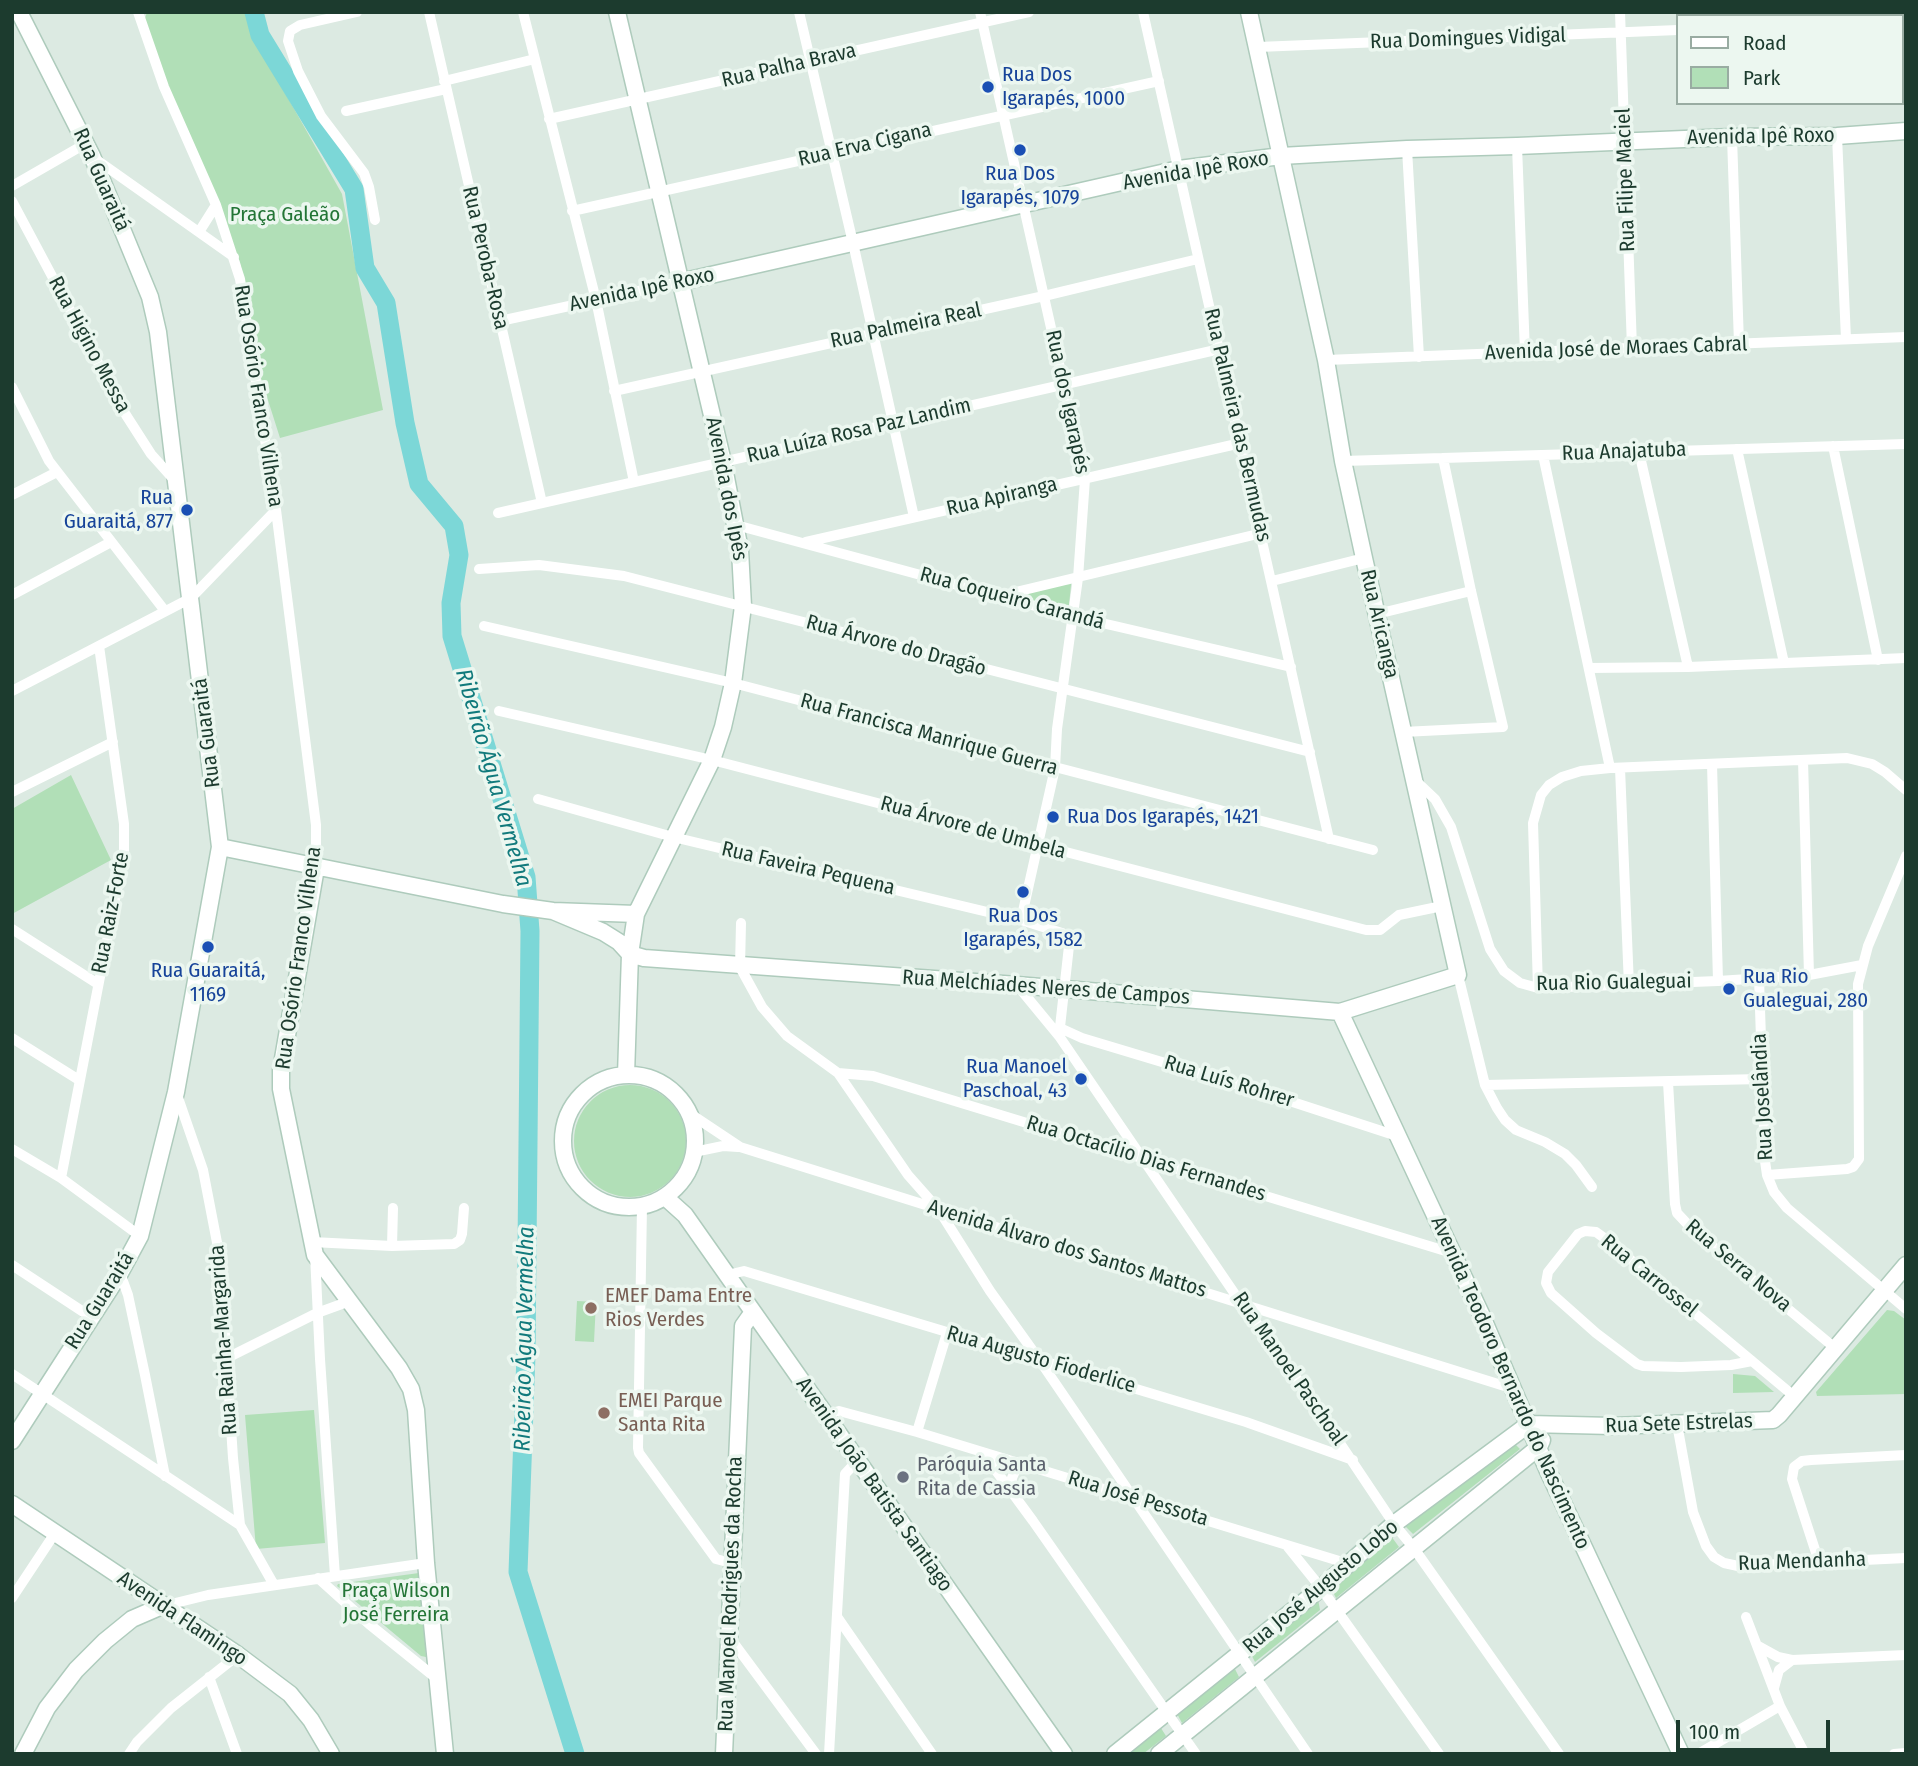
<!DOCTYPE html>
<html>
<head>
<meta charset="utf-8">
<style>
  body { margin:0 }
  #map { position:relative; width:1918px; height:1766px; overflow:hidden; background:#dceae2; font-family:"Fira Sans Condensed",sans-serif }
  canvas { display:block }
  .frame { position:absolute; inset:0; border:14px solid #1c3b2e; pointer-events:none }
  .legend { position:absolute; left:1676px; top:14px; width:228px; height:91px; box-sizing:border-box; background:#ecf7f0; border:2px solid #99aca2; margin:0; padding:9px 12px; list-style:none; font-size:21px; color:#1c3b2e }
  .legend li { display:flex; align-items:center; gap:14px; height:35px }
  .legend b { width:35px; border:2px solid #99aca2 }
  .scale { position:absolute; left:1676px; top:1720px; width:154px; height:32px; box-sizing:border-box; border:4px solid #1c3b2e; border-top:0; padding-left:9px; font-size:21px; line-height:24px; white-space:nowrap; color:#1c3b2e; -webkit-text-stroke:5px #ecf7f0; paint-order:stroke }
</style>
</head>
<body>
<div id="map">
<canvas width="1918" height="1766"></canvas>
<div class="frame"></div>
<ul class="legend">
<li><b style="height:9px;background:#fff"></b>Road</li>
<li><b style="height:19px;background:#b1dfb7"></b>Park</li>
</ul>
<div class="scale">100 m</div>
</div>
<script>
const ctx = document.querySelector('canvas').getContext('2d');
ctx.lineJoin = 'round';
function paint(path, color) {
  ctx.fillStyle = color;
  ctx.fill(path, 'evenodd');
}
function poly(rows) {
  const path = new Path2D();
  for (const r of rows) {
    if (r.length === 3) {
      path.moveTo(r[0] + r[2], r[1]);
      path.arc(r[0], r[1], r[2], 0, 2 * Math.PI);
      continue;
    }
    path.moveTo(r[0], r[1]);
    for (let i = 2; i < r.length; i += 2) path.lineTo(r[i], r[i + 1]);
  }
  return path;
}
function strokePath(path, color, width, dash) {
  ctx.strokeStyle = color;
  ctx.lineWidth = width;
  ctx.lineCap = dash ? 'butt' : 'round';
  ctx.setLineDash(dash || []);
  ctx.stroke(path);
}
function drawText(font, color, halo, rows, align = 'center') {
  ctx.font = font + ' "Fira Sans Condensed",sans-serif';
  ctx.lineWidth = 7;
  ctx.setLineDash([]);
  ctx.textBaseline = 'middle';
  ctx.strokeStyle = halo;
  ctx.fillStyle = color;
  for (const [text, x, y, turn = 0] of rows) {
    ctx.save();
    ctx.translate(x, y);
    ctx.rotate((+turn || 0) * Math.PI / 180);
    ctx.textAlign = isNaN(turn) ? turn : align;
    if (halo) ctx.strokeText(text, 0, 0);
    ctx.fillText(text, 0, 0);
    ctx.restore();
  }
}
const green = poly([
  [147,12,246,12,252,34,342,194,383,410,280,438,260,375,240,262,142,28],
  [1072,575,1068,615,989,594],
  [71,775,111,860,12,914,12,809],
  [630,1141,56],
  [577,1301,596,1302,594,1342,575,1341],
  [1887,1310,1894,1311,1906,1320,1906,1394,1817,1396,1816,1392],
  [1733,1374,1755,1376,1774,1392,1733,1393],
  [314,1410,325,1543,256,1549,245,1415],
  [1511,1440,1520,1449,1413,1534,1405,1526],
  [1391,1536,1399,1547,1336,1598,1329,1584],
  [419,1573,424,1615,426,1657,421,1656,337,1586,338,1584],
  [1318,1599,1320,1610,1255,1662,1248,1648],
  [1233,1665,1239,1677,1182,1723,1175,1710],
  [1159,1725,1166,1736,1143,1754,1122,1754]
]);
const river = poly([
  [254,12,260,35,354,189,365,268,386,303,405,423,419,484,454,526,459,555,451,603,452,636,526,877,530,931,526,1355,518,1572,575,1754]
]);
const street = poly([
  [138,12,164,87,216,205,240,279,276,510,316,825,316,868],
  [357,12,300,25,290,31,288,41,298,71,321,116,364,173,369,187,375,220],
  [429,12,542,503],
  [523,12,596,300,634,482],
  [799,12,853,243,914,517],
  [980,12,1085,479,1078,578,1057,729,1055,768,1021,920],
  [1143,12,1329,839],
  [1620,12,1632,348],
  [1902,22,1906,22],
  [1258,47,1678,30],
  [444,81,535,59],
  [346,111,446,89],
  [549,119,1029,12],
  [1837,136,1846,339],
  [1732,137,1739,344],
  [1517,146,1525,353],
  [1407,149,1419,357],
  [94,158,234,257],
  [12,186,85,144],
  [12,201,126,415,151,454,176,482],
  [572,211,1159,81],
  [199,232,216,205],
  [500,321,680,282],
  [1326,360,1906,337],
  [12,387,49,461,165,611],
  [614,391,1044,296,1198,259],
  [1833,446,1878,660],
  [1737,449,1784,663],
  [1639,452,1688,667],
  [1543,455,1610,768],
  [1343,461,1906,444],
  [12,495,57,472],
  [498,513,1220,349],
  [736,525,1072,616,1291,667],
  [806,542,1241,443],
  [479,569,539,565,624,576,1310,752],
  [1272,581,1364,558],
  [12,595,111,542],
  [999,596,1262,533],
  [1377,614,1471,591],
  [484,626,733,683,1373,850],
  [1589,668,1688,667,1906,658],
  [12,691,191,598,276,510],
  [499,711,712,760,1366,930,1380,930,1399,915,1442,906],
  [1403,732,1503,727,1471,591,1443,458],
  [1803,760,1809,975],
  [1712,764,1718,981],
  [1620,768,1629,986],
  [1415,780,1435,799,1451,827,1490,949,1504,971,1520,983,1538,988,1718,981,1809,975,1862,965],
  [12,792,113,742],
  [538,799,673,837,1021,920,1062,933,1067,937,1069,946,1059,1036],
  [741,923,740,967,762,1007,787,1036,838,1073,908,1175,939,1210,990,1291,1038,1358,1308,1754],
  [12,929,98,984],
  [1458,975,1485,1085,1497,1108,1505,1120,1516,1130,1545,1142,1565,1154,1576,1165,1592,1187],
  [1759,978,1765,1161,1767,1175,1774,1192,1787,1208,1906,1309],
  [1017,985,1059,1036,1241,1303,1277,1349,1394,1524,1413,1547,1559,1754],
  [1538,988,1533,823,1541,795,1549,785,1562,777,1581,771,1610,768,1847,758,1872,764,1885,772,1906,790],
  [1060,1028,1082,1038,1265,1093,1397,1136],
  [12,1038,79,1080],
  [838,1073,873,1076,1452,1253],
  [1668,1082,1675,1204,1677,1213,1692,1229,1835,1348],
  [1485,1085,1762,1079],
  [176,1092,203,1170,220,1258,233,1458,240,1525,274,1585],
  [689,1113,740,1147,1514,1389],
  [12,1149,61,1178,140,1236],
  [694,1152,723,1146,738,1147],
  [1767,1175,1847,1169,1853,1167,1859,1159,1858,984,1868,946,1906,856],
  [61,1178,124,853,124,824,99,646],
  [642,1206,638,1448,639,1453,716,1559,731,1563],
  [312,1242,392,1246,454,1244,460,1240,462,1234,464,1208],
  [392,1246,393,1208],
  [315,1255,320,1359,335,1576],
  [12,1265,91,1317],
  [120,1273,128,1295,145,1375,165,1476],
  [727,1275,744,1271,1246,1422,1353,1460],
  [227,1358,317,1313,350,1301],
  [1752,1361,1731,1365,1681,1367,1643,1366,1637,1364,1596,1333,1551,1293,1546,1283,1548,1272,1578,1234,1585,1231,1596,1232,1607,1240,1752,1361,1795,1397],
  [12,1374,240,1525],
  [825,1415,839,1411,917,1432,1349,1564],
  [1677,1424,1693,1512,1706,1546,1714,1557,1724,1563,1738,1566,1906,1558],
  [917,1432,947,1333],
  [983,1453,1033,1521,1196,1754],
  [1011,1490,1012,1478,1019,1462],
  [1288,1547,1321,1588,1439,1754],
  [1819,1562,1792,1479,1794,1467,1802,1461,1811,1460,1906,1455],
  [318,1578,369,1624,436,1678],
  [12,1598,55,1533],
  [163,1606,208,1595,426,1563],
  [1746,1617,1780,1706,1805,1754],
  [838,1618,932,1754],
  [730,1638,816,1754],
  [1758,1646,1778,1657,1792,1660,1906,1655],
  [209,1677,237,1754],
  [1774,1688,1779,1670,1792,1660],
  [129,1754,137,1742,171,1708,238,1655],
  [829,1754,845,1474,858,1460],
  [1698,1754,1780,1706],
  [1894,1754,1906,1753]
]);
const secondary = poly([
  [617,12,723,462,740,550,743,606,733,683,723,727,712,760,636,914,630,954,626,1075],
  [680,282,1179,169,1281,156,1407,149,1517,146,1732,137,1837,136,1906,131],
  [220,847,503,904,553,911,636,914],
  [316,868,281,1070,281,1089,315,1255,399,1368,411,1389,416,1410,426,1563,445,1754],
  [553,911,603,932,619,942,630,954,644,958,1017,985,1340,1012,1458,975,1364,558,1343,461,1326,360,1249,12],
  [1340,1012,1481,1314,1548,1471,1681,1754],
  [629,1141,66],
  [665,1197,685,1215,1064,1754],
  [12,1441,120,1273,140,1236,176,1092,220,847,158,332,150,297,92,156,19,12],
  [12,1504,238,1655,290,1694,311,1720,331,1754],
  [23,1754,47,1708,76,1670,105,1641,132,1619,162,1606],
  [724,1754,743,1326,753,1312],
  [1115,1754,1321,1588,1394,1524,1529,1424,1612,1426,1773,1420,1779,1415,1906,1265],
  [1159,1754,1539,1447,1542,1440]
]);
const markers = [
  [988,87,7,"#1a4fb4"],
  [1020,150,7,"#1a4fb4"],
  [187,510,7,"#1a4fb4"],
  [1053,817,7,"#1a4fb4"],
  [1023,892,7,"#1a4fb4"],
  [208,947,7,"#1a4fb4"],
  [1729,989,7,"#1a4fb4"],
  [1081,1079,7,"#1a4fb4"],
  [591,1308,7,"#8d6e63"],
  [604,1413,7,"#8d6e63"],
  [903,1477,7,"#6b7280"]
];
const streetNames = [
  ["Rua Domingues Vidigal",1468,39,-2],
  ["Rua Palha Brava",789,66,-13],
  ["Avenida Ipê Roxo",1761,137,-1],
  ["Rua Erva Cigana",865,145,-13],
  ["Avenida Ipê Roxo",1196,171,-10],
  ["Rua Guaraitá",101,180,66],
  ["Rua Filipe Maciel",1626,180,-92],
  ["Rua Peroba-Rosa",485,258,77],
  ["Avenida Ipê Roxo",642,290,-12],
  ["Rua Palmeira Real",906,326,-12],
  ["Rua Higino Messa",89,345,62],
  ["Avenida José de Moraes Cabral",1616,349,-2],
  ["Rua Osório Franco Vilhena",258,396,81],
  ["Rua dos Igarapés",1067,402,78],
  ["Rua Palmeira das Bermudas",1237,425,77],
  ["Rua Luíza Rosa Paz Landim",859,431,-13],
  ["Rua Anajatuba",1624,452,-2],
  ["Avenida dos Ipês",726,489,79],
  ["Rua Apiranga",1002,497,-13],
  ["Rua Coqueiro Carandá",1012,599,15],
  ["Rua Aricanga",1379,624,77],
  ["Rua Árvore do Dragão",896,646,15],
  ["Rua Guaraitá",207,733,-97],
  ["Rua Francisca Manrique Guerra",929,735,15],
  ["Rua Árvore de Umbela",973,828,15],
  ["Rua Faveira Pequena",808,869,13],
  ["Rua Raiz-Forte",111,913,-79],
  ["Rua Osório Franco Vilhena",299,958,-82],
  ["Rua Rio Gualeguai",1614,983,-1],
  ["Rua Melchíades Neres de Campos",1046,988,4],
  ["Rua Luís Rohrer",1229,1082,17],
  ["Rua Joselândia",1763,1097,-93],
  ["Rua Octacílio Dias Fernandes",1146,1159,17],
  ["Avenida Álvaro dos Santos Mattos",1067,1249,17],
  ["Rua Serra Nova",1738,1266,40],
  ["Rua Carrossel",1649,1276,39],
  ["Rua Guaraitá",100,1301,-58],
  ["Rua Rainha-Margarida",224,1340,-94],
  ["Rua Augusto Fioderlice",1041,1360,16],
  ["Rua Manoel Paschoal",1289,1369,55],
  ["Avenida Teodoro Bernardo do Nascimento",1510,1383,66],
  ["Rua Sete Estrelas",1679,1424,-2],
  ["Avenida João Batista Santiago",874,1485,55],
  ["Rua José Pessota",1138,1499,17],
  ["Rua Mendanha",1802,1562,-2],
  ["Rua José Augusto Lobo",1321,1587,-40],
  ["Rua Manoel Rodrigues da Rocha",731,1594,-88],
  ["Avenida Flamingo",182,1619,34]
];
const transitNames = [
  ["Rua Dos",1002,75],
  ["Igarapés, 1000",1002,99],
  ["Rua Dos",1020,174,"center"],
  ["Igarapés, 1079",1020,198,"center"],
  ["Rua",173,498,"right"],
  ["Guaraitá, 877",173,522,"right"],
  ["Rua Dos Igarapés, 1421",1067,817],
  ["Rua Dos",1023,916,"center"],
  ["Igarapés, 1582",1023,940,"center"],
  ["Rua Guaraitá,",208,971,"center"],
  ["1169",208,995,"center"],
  ["Rua Rio",1743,977],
  ["Gualeguai, 280",1743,1001],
  ["Rua Manoel",1067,1067,"right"],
  ["Paschoal, 43",1067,1091,"right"]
];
const parkNames = [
  ["Praça Galeão",285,215],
  ["Praça Wilson",396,1591],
  ["José Ferreira",396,1615]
];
const educationNames = [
  ["EMEF Dama Entre",605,1296],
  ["Rios Verdes",605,1320],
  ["EMEI Parque",618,1401],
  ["Santa Rita",618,1425]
];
const worshipNames = [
  ["Paróquia Santa",917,1465],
  ["Rita de Cassia",917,1489]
];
const waterNames = [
  ["Ribeirão Água Vermelha",493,778,74],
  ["Ribeirão Água Vermelha",525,1339,-89]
];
paint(green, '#b1dfb7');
strokePath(river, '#7cd7d7', 19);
strokePath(secondary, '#aecbbc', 19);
strokePath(street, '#fff', 10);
strokePath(secondary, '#fff', 16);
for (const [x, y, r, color] of markers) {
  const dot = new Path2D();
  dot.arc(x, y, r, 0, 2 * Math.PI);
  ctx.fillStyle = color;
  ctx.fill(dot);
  strokePath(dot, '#ecf7f0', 2.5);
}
drawText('21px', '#1c3b2e', '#ecf7f0', streetNames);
drawText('21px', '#164399', '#ecf7f0', transitNames, 'left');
drawText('21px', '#237536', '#ecf7f0', parkNames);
drawText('21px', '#785e54', '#ecf7f0', educationNames, 'left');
drawText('21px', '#5b616d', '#ecf7f0', worshipNames, 'left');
drawText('italic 23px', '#117a7c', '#ecf7f0', waterNames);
</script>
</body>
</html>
